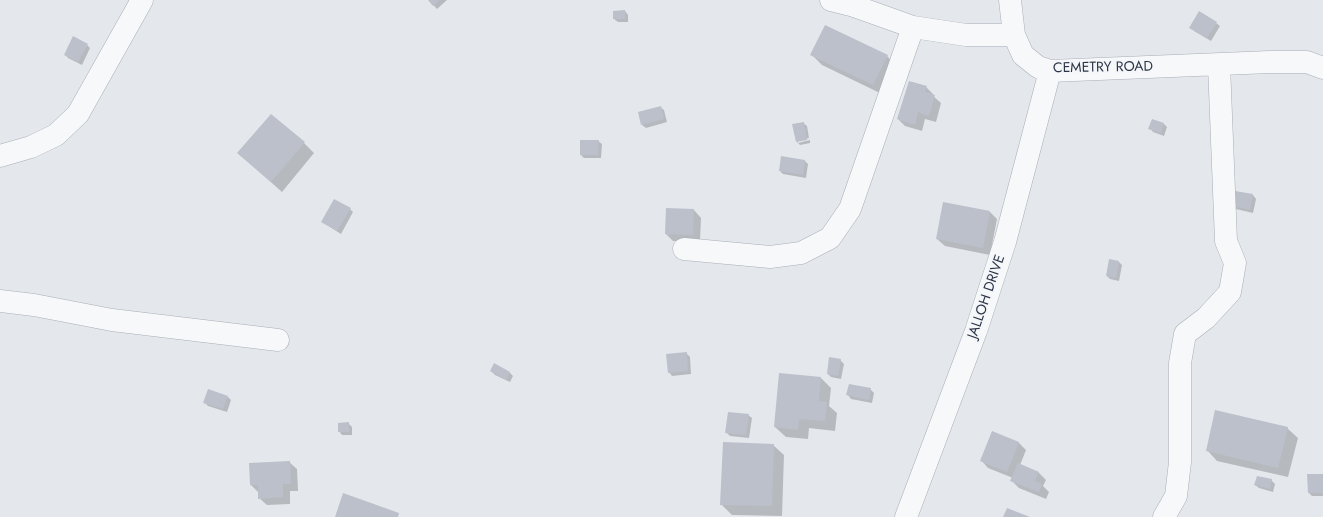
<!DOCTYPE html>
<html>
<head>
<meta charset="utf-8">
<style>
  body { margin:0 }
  canvas { display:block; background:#e4e7ec }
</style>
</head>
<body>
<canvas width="1323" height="517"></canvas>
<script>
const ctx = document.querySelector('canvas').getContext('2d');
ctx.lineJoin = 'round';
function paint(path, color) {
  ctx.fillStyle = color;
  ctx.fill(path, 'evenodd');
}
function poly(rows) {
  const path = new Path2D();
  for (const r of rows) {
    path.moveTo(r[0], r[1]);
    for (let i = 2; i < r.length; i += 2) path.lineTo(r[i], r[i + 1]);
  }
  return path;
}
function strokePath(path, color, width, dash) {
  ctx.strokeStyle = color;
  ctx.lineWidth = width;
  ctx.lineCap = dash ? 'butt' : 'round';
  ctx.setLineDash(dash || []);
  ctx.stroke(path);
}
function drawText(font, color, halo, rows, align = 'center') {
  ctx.font = font + ' Jost,sans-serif';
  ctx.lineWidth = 4;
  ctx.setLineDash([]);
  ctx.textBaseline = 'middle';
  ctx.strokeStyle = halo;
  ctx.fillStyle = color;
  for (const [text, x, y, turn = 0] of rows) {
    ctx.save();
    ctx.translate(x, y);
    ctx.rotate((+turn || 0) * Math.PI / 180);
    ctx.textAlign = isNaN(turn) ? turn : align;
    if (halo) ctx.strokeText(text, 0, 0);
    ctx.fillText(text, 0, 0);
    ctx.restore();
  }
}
const shadow = poly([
  [429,0,447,0,437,9],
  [625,11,628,15,628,22,618,22,614,19,614,12],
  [1216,23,1220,26,1211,41,1194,31],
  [87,45,90,48,82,65,68,58,65,54],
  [811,54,887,56,897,67,884,95,822,65],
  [926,87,933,94,933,96,941,103,936,122,925,119,922,131,905,126,898,119],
  [660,107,664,110,667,122,646,128,642,125],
  [803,123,807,126,809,138,798,141,798,143,810,140,810,143,800,145,797,142],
  [1164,124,1167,127,1164,136,1153,132,1150,128],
  [598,141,602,144,601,158,584,158,581,155],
  [304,143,314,153,282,192,238,153],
  [805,161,808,164,806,178,783,174,780,171],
  [1235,192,1253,195,1256,199,1253,213,1236,209,1233,206],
  [350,209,353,212,341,234,322,222],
  [694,210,701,218,700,242,673,241,666,234],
  [990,212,997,219,990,255,945,246,937,239],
  [1119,262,1122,265,1119,281,1110,279,1107,276],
  [686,353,690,357,691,374,672,376,669,372],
  [840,360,844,364,841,379,831,377,828,374],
  [491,371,510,373,513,376,510,382,495,375],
  [821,378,831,388,829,406,837,413,835,431,809,428,808,439,786,437,775,427],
  [870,389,874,393,872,403,851,399,848,395],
  [228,397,231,400,227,412,208,406,204,402],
  [748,415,752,418,749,438,730,436,726,432],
  [348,423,352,427,352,435,342,435,339,431],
  [1287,428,1298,438,1288,477,1217,461,1207,450],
  [992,432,1019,443,1026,450,1020,465,1038,472,1046,480,1043,486,1049,492,1046,499,1019,488,1012,481,1013,478,988,468,981,460],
  [773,445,784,455,782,516,732,515,721,504],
  [289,462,297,469,298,491,290,491,290,504,267,505,259,498,258,492,251,485],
  [1308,475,1323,475,1323,496,1312,496,1309,493],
  [1271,480,1275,484,1273,492,1259,488,1255,485]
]);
const building = poly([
  [428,0,440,0,433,6],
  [625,10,625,19,613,19,613,11],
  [1199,11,1217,22,1207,38,1189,28],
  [825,25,888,55,873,85,810,55],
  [73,36,88,44,78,62,64,55],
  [909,81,927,86,925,92,935,95,929,116,918,112,915,125,897,119],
  [661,106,664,119,641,125,638,112],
  [271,114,305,142,271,182,237,153],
  [1152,119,1164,123,1161,133,1148,129],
  [804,122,807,140,796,142,792,124],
  [580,140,599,140,598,155,580,155],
  [781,156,805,160,803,175,779,171],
  [1235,191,1253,194,1250,210,1232,206],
  [334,199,351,208,337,231,321,222],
  [943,202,990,211,983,248,936,239],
  [666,208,694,209,693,235,665,234],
  [1109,259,1119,261,1116,278,1106,276],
  [687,352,688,371,668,373,666,354],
  [829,357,841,359,838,376,827,374],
  [494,363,510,372,506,380,490,371],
  [779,373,821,377,819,401,827,402,825,421,799,419,798,430,774,427],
  [849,384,871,388,869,400,846,395],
  [208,389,228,396,223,409,203,403],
  [1215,410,1288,427,1278,468,1206,451],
  [728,412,749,414,746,435,725,433],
  [349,422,349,432,338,432,338,423],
  [992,431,1019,442,1007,472,980,461],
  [723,442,774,444,772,506,720,505],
  [290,461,291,484,283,484,283,497,258,499,258,485,250,485,249,463],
  [1018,463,1039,472,1035,481,1042,484,1039,492,1010,481],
  [1307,474,1323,474,1323,493,1308,493],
  [1257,476,1272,479,1270,489,1254,485],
  [343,493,399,513,398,517,335,517],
  [1007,508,1030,517,1003,517]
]);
const minor = poly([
  [831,0,851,5,913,27,966,35,1014,35,1023,55,1038,67,1050,71,1270,62,1307,62,1323,68],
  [1010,0,1014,35],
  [0,156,31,147,56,135,78,114,142,0],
  [684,249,770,257,801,253,830,238,850,209,913,27],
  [0,301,34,305,112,320,278,340],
  [906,517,976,331,1005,242,1050,71],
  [1164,517,1176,496,1180,462,1180,363,1185,334,1206,318,1230,292,1235,263,1226,241,1219,65]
]);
const streetNames = [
  ["CEMETRY ROAD",1103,68,-1],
  ["JALLOH DRIVE",987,297,-71]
];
paint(shadow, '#0003');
paint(building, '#bbc0ca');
strokePath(minor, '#a9aeb7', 23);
strokePath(minor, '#f7f8fa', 22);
drawText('14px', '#2b3445', '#f4f6f9', streetNames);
</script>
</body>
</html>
